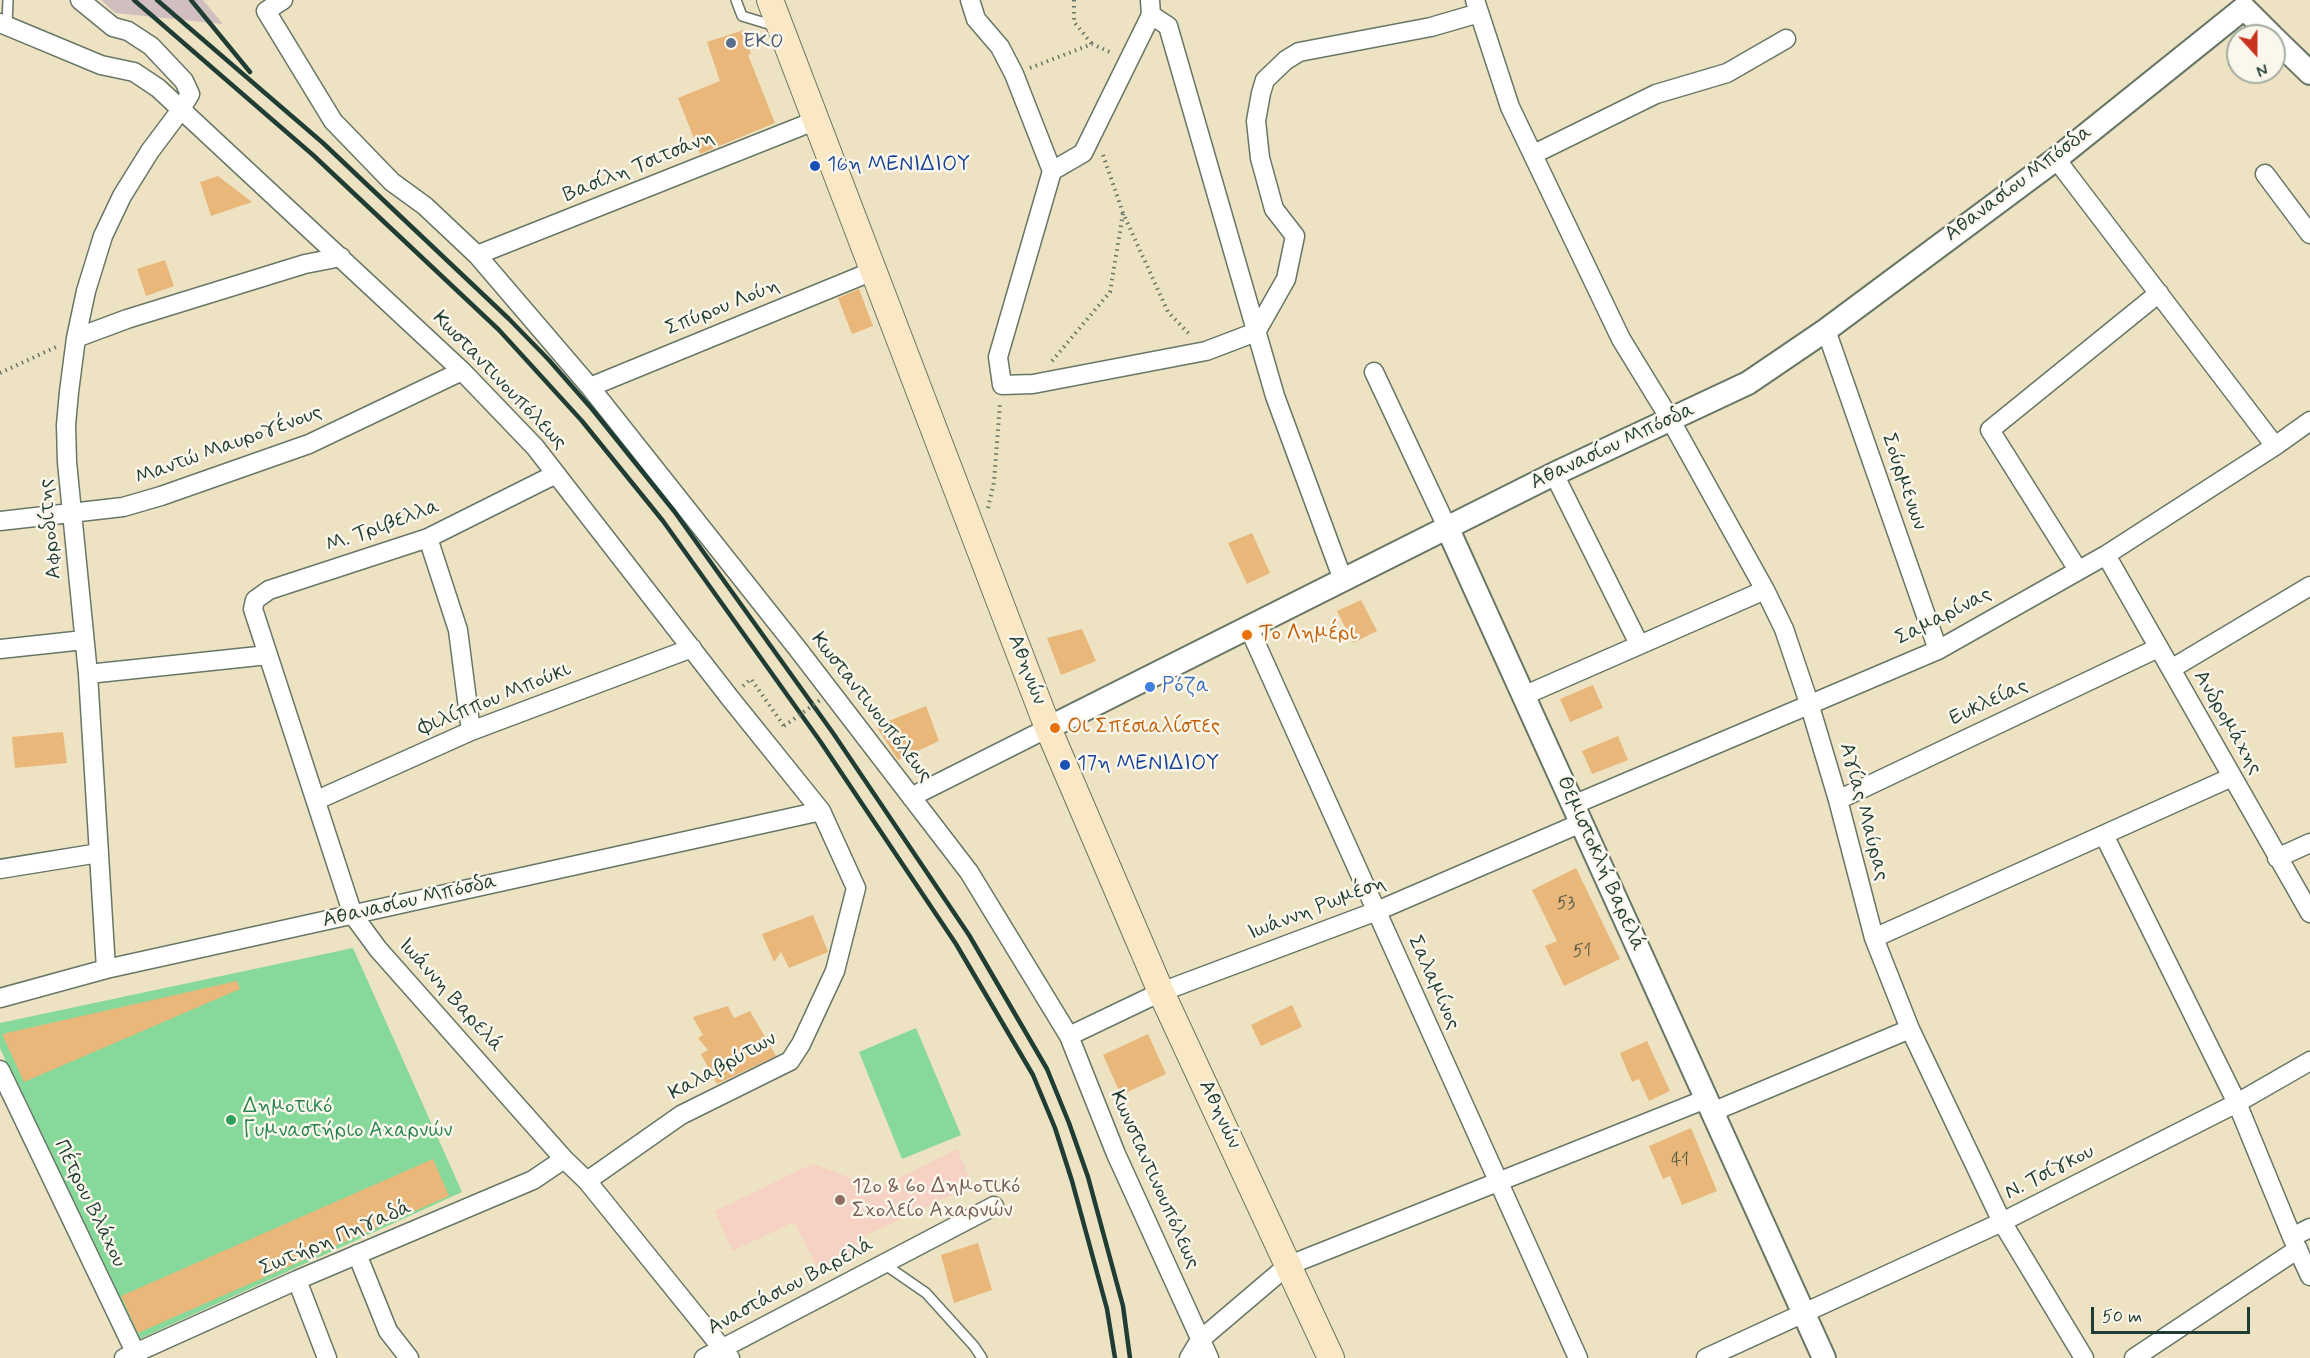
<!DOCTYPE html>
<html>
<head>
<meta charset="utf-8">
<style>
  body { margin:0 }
  #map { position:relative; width:2310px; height:1358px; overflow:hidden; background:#ede2c2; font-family:Mynerve,sans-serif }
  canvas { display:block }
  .north { position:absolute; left:2226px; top:24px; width:60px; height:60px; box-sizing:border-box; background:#fbf7ec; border:2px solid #a3ada2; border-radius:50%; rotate:159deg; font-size:16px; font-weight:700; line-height:24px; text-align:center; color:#1f3d34 }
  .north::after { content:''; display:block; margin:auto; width:21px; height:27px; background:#c8321e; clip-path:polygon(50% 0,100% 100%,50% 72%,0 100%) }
  .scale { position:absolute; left:2091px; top:1307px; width:159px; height:27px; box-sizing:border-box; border:3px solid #1f3d34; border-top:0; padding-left:8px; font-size:18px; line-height:21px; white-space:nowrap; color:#1f3d34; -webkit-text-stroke:4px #fbf7ec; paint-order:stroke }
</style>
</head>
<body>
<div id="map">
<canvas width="2310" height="1358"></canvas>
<div class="north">N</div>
<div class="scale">50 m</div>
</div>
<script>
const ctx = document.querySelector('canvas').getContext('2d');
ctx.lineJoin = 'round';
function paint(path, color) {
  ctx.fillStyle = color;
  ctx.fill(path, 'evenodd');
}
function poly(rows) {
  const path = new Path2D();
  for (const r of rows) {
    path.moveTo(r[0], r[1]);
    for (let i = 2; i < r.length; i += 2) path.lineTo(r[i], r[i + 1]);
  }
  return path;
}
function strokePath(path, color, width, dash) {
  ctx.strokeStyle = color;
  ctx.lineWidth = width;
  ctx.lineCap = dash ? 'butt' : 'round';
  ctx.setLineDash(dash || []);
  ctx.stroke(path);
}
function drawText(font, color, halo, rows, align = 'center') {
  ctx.font = font + ' Mynerve,sans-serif';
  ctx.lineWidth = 5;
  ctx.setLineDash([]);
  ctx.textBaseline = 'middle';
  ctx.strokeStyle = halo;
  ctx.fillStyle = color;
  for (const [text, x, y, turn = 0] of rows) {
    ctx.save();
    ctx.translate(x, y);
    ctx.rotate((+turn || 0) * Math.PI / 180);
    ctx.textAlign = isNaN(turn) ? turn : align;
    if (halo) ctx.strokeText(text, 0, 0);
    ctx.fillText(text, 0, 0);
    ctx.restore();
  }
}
const built = poly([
  [957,1149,973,1185,856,1240,864,1250,819,1272,794,1222,732,1251,715,1211,812,1164,879,1188]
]);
const industrial = poly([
  [101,0,203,0,223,24,115,13]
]);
const green = poly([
  [353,948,462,1192,133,1342,0,1048,0,1023],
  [916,1028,961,1135,902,1159,859,1052]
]);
const building = poly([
  [744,30,751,54,748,55,775,123,700,154,678,98,720,81,707,42],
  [218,176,252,202,211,216,200,182],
  [165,260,174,286,146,296,137,269],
  [859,289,873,326,852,334,838,298],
  [1252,533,1270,573,1247,584,1228,543],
  [1361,600,1377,631,1353,643,1337,611],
  [1082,629,1096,661,1061,675,1047,638],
  [1593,685,1603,708,1570,722,1560,699],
  [926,706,939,741,898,760,876,726],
  [63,732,67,763,15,768,12,737],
  [1618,736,1628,760,1592,774,1582,751],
  [1576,868,1620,959,1564,986,1545,946,1557,941,1532,890],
  [813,915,828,952,789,968,781,952,774,962,762,934],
  [237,981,240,989,24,1082,2,1034],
  [1292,1005,1302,1027,1261,1046,1251,1025],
  [728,1006,734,1018,750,1011,776,1056,717,1084,701,1054,708,1050,698,1038,703,1035,693,1017],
  [1148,1034,1166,1074,1121,1095,1103,1055],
  [1647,1041,1670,1091,1649,1101,1639,1079,1632,1082,1620,1053],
  [1691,1128,1717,1191,1682,1205,1670,1176,1663,1179,1649,1146],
  [433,1159,449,1196,138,1333,121,1296],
  [978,1243,992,1290,954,1303,941,1255]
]);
const path = poly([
  [1074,0,1074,22,1092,44],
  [1030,68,1092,44,1112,53],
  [1103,155,1123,213,1168,312,1191,336],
  [1052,361,1110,292,1123,213],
  [0,373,56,347],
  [988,508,994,482,1000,403],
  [743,686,751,679,784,726]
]);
const service = poly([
  [736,0,742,16,775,26],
  [7,26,8,0],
  [884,1264,926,1293,974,1346,982,1358]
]);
const minor = poly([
  [80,0,113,27,128,31,151,46,184,81,190,94,180,111,150,151,122,196,103,236,86,291,76,338,69,392,66,425,67,462,88,674,106,969],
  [283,0,266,11,333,121,392,182,425,206,477,255,590,387,797,648,969,872,1069,1036,1116,1154,1209,1358],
  [970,0,976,19,1000,47,1014,74,1052,171],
  [1150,0,1151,15,1083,153,1052,171,998,357,1002,385,1033,384,1206,351,1256,332,1286,279,1295,236,1274,209,1260,158,1256,121,1261,93,1265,80,1286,60,1299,52,1431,27,1479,13],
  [1475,0,1510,107,1621,339,1670,419,1765,590,1784,629,1809,703,1838,800,1874,938,1910,1029,2002,1222,2084,1358],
  [1151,15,1168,26,1275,396,1343,580],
  [0,23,101,65,134,72,158,88,462,371,535,447,556,474,730,698,821,811,856,888,835,971,801,1044,790,1061,681,1115,587,1181],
  [1534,154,1656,94,1727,73,1786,39],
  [2056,159,2275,446],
  [2265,174,2310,234],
  [477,255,817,120],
  [1826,330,1938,650],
  [76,338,127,319,305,264,341,257],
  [1374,372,1447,527],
  [590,387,873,271],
  [556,474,428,538,269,590,255,600,253,609,353,915,378,949,564,1159,587,1181,730,1358],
  [1554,474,1639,644],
  [0,521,123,507,161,496,309,444,462,371],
  [428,538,458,630,471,731],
  [2106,555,2310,913],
  [2078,570,1990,430,2159,293],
  [1248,626,1578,1358],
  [0,649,84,640],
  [2171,669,2310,586],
  [88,674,268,655],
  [1523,696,1765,590],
  [911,797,1048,728],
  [317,800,471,731,692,648],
  [1838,800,2158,648],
  [1573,805,1938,650,2106,555,2275,446,2310,421],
  [2104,835,2237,1103,2292,1237,2310,1276],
  [2277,858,2310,843],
  [0,869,99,853],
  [1874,938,2232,777],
  [0,998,106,969,821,811],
  [1069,1036,1161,992,1377,911,1581,823],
  [0,1070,138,1358],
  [1712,1112,1910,1029],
  [2292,1237,2310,1228],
  [357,1254,388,1331,409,1358],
  [297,1280,327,1358],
  [124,1358,297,1280,533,1180,564,1159],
  [704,1358,994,1206],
  [1189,1358,1200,1340,1287,1266,1706,1099],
  [1706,1358,2002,1222,2237,1103,2310,1061],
  [2134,1358,2298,1249]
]);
const tertiary = poly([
  [2274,38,2310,73],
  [1447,527,1824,1358],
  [1048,728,1554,474,1748,383,1826,330,2056,159,2244,8,2272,36]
]);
const secondary = poly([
  [770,0,1048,728,1161,992,1331,1358]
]);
const rail = poly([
  [134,0,313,155,499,330,582,421,663,521,820,741,956,944,1033,1075,1055,1128,1072,1181,1107,1309,1115,1358],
  [157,0,323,143,509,319,548,359,592,409,674,511,833,733,969,935,1047,1069,1069,1123,1088,1177,1123,1306,1130,1358],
  [191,0,250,72]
]);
const pathBridge = poly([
  [784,726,823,698]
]);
const markers = [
  [731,43,6,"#5c6f8a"],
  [815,166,6,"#1a4fb4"],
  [1247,635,6,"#e8710a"],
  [1150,687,6,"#3f7fe0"],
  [1055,728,6,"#e8710a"],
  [1065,765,6,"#1a4fb4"],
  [231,1120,6,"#2e9e5b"],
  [840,1200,6,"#8d6e63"]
];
const numberNames = [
  ["53",1566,904],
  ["51",1582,952],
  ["41",1680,1161]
];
const serviceNames = [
  ["EKO",743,43]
];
const transitNames = [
  ["16η ΜΕΝΙΔΙΟΥ",827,166],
  ["17η ΜΕΝΙΔΙΟΥ",1077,765]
];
const streetNames = [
  ["Βασίλη Τσιτσάνη",639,167,-22],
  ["Αθανασίου Μπόσδα",2019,184,-37],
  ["Σπύρου Λούη",723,308,-22],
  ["Κωσταντινουπόλεως",499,381,46],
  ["Μαντώ Μαυρογένους",229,446,-20],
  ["Αθανασίου Μπόσδα",1613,447,-25],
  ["Σούρμενων",1903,482,71],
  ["Μ. Τριβελλα",383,527,-20],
  ["Αφροδίτης",51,529,-95],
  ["Σαμαρίνας",1944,617,-27],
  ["Αθηνών",1026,670,69],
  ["Φιλίππου Μπούκι",495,700,-22],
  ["Ευκλείας",1989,703,-25],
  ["Κωσταντινουπόλεως",871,708,52],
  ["Ανδρομάχης",2227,723,60],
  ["Αγίας Μαύρας",1863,812,75],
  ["Θεμιστοκλή Βαρελά",1600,864,66],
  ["Αθανασίου Μπόσδα",410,902,-13],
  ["Ιωάννη Ρωμέση",1317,909,-21],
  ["Σαλαμίνος",1433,983,66],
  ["Ιωάννη Βαρελά",450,996,48],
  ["Καλαβρύτων",723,1067,-29],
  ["Αθηνών",1219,1115,65],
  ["Ν. Τσίγκου",2050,1173,-27],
  ["Κωνσταντινουπόλεως",1154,1180,66],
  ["Πέτρου Βλάχου",89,1204,64],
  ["Σωτήρη Πηγαδά",336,1239,-23],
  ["Αναστάσιου Βαρελά",791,1287,-28]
];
const foodNames = [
  ["Το Λημέρι",1259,635],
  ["Οι Σπεσιαλίστες",1067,728]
];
const shopNames = [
  ["Ρόζα",1162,687]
];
const leisureNames = [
  ["Δημοτικό",243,1108],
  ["Γυμναστήριο Αχαρνών",243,1132]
];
const educationNames = [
  ["12ο & 6ο Δημοτικό",852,1188],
  ["Σχολείο Αχαρνών",852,1212]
];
paint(built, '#f6d2c5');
paint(industrial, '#d1bfbf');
paint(green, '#86d99a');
paint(building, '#e9b77a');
strokePath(service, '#677766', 12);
strokePath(minor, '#677766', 21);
strokePath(tertiary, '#677766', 26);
strokePath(secondary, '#677766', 28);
strokePath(path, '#677766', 4, [1.5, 4.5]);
strokePath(service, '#fff', 9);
strokePath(minor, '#fff', 18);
strokePath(tertiary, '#fff', 22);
strokePath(secondary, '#fae7c3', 26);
strokePath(rail, '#1f3d34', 4.5);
strokePath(pathBridge, '#677766', 4, [1.5, 4.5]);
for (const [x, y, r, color] of markers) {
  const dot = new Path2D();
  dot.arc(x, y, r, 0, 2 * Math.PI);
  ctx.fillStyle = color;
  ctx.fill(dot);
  strokePath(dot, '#fbf7ec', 2);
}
drawText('18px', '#525c46', null, numberNames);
drawText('21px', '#4e5e75', '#fbf7ec', serviceNames, 'left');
drawText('21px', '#164399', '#fbf7ec', transitNames, 'left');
drawText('21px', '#1f3d34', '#fbf7ec', streetNames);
drawText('21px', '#c56008', '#fbf7ec', foodNames, 'left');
drawText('21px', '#366cbe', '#fbf7ec', shopNames, 'left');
drawText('21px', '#27864d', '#fbf7ec', leisureNames, 'left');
drawText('21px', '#785e54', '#fbf7ec', educationNames, 'left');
</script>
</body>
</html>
